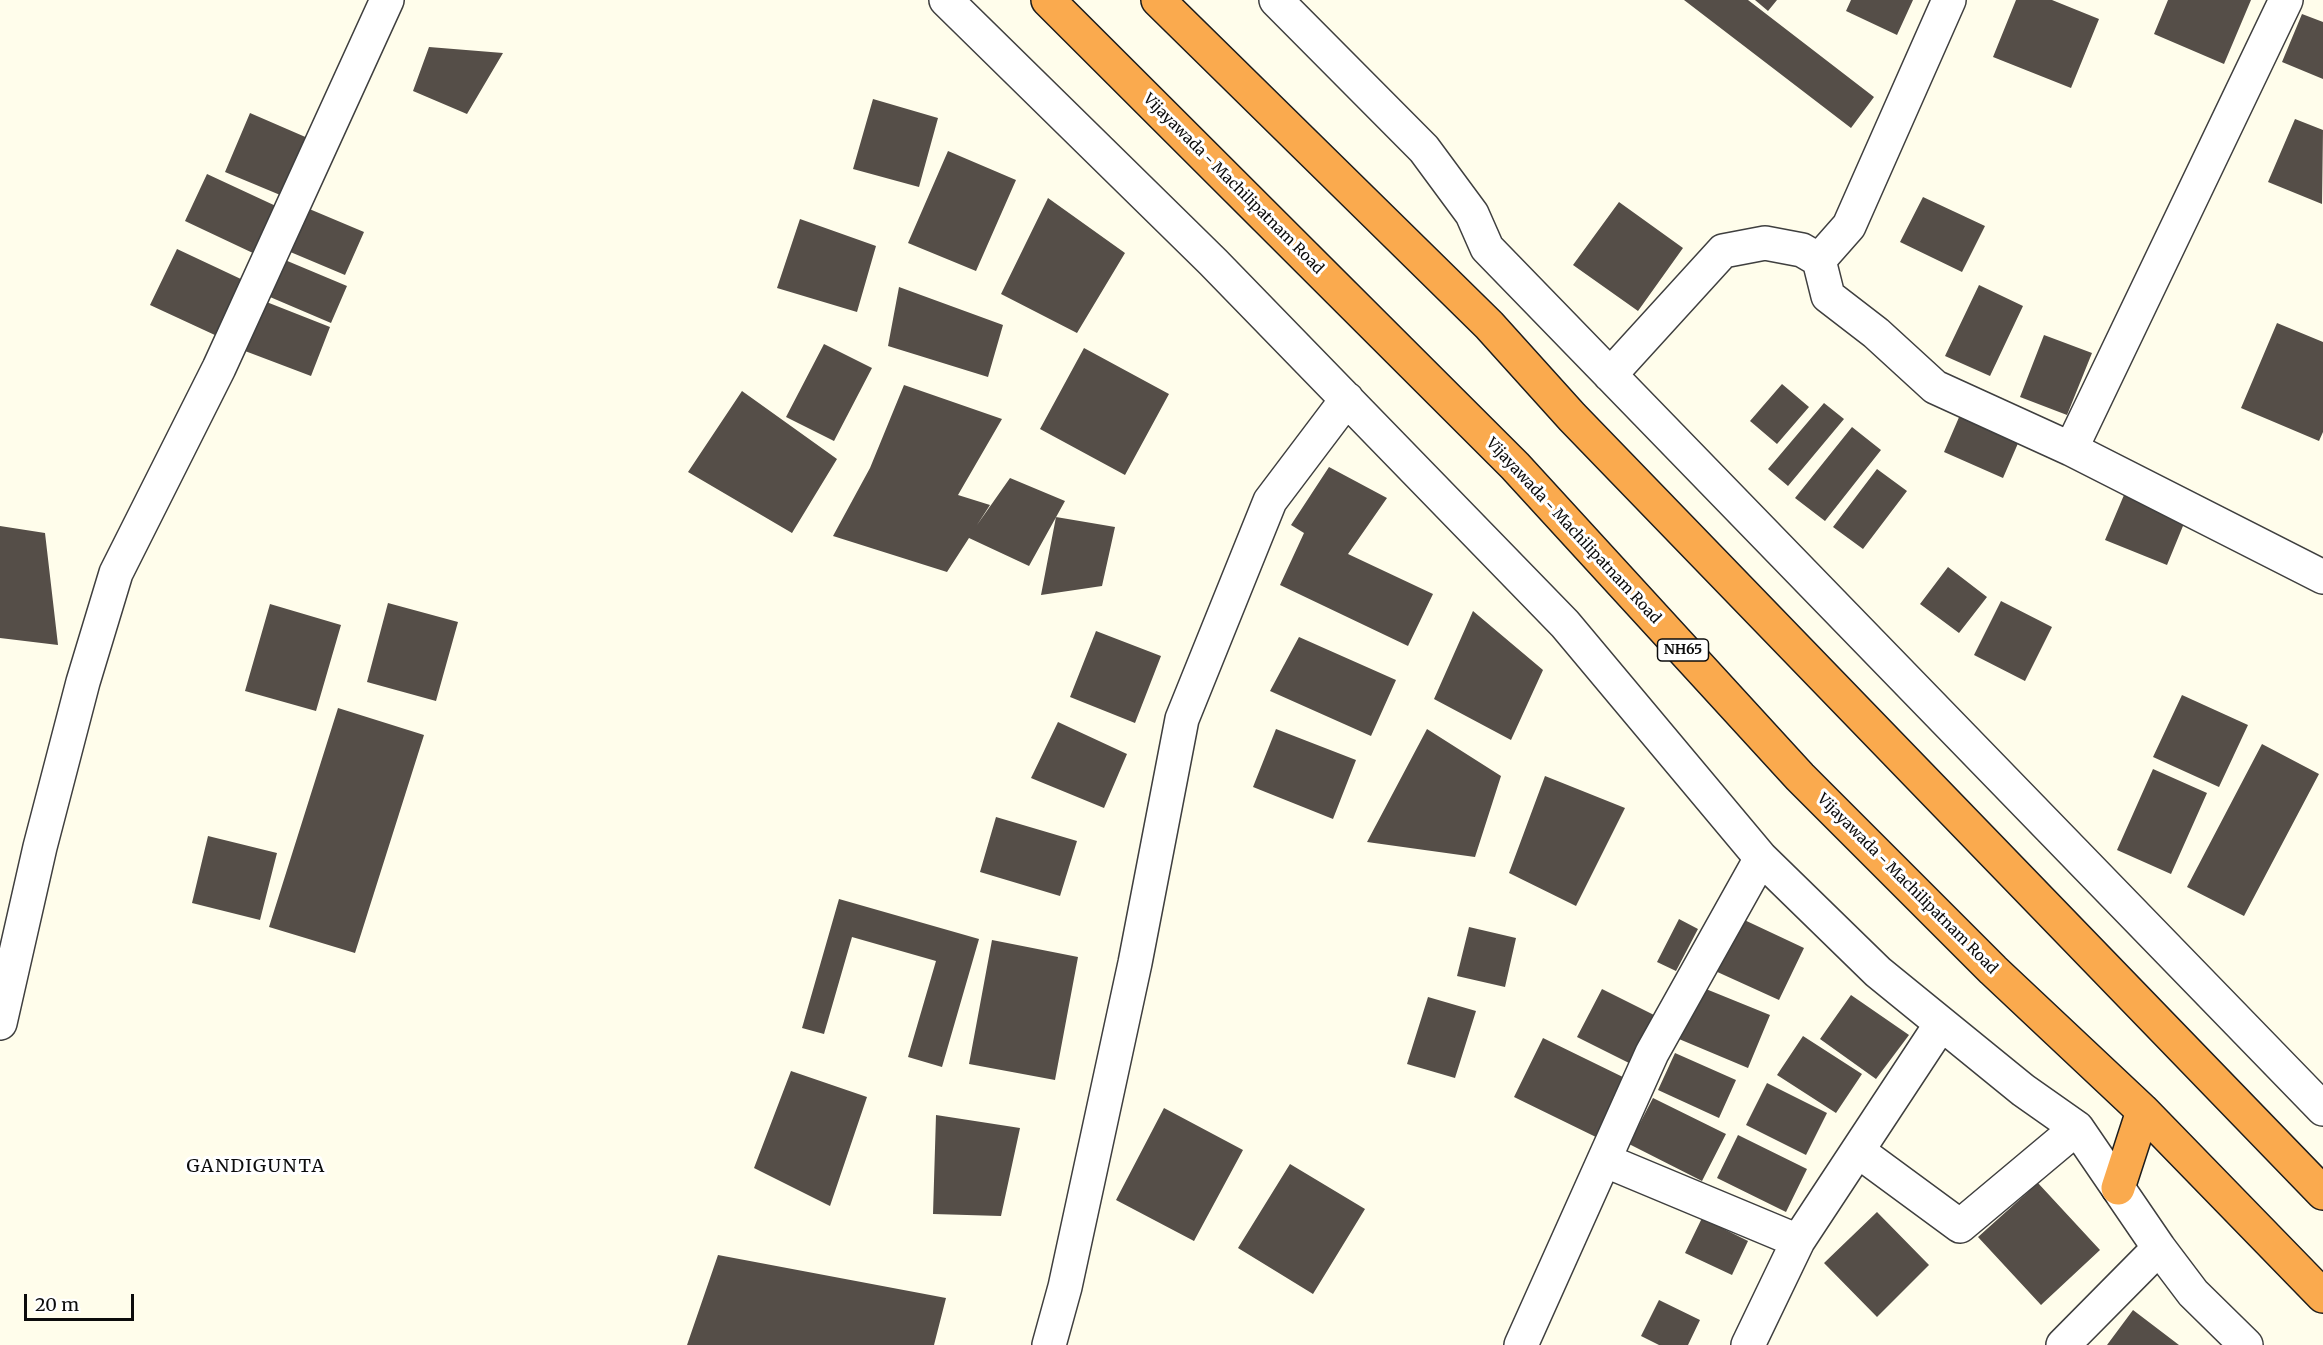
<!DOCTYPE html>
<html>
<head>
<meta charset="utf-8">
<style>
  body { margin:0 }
  #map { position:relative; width:2323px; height:1345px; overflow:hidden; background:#fffdeb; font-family:Merriweather,serif }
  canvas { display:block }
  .scale { position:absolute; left:24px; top:1294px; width:110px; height:27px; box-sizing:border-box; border:3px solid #0c0c0c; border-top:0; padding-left:8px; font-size:18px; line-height:21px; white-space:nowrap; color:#0c0c0c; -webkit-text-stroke:4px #fff; paint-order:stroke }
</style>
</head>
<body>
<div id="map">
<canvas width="2323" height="1345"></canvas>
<div class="scale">20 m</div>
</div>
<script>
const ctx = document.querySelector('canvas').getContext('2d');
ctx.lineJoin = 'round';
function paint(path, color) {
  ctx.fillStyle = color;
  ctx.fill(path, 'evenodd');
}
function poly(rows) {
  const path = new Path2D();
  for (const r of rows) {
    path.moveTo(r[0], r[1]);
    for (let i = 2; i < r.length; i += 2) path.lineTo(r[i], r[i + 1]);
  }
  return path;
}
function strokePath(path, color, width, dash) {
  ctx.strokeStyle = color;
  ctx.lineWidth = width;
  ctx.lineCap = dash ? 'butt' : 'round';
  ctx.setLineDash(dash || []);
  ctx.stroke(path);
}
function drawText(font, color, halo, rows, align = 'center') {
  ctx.font = font + ' Merriweather,serif';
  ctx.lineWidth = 6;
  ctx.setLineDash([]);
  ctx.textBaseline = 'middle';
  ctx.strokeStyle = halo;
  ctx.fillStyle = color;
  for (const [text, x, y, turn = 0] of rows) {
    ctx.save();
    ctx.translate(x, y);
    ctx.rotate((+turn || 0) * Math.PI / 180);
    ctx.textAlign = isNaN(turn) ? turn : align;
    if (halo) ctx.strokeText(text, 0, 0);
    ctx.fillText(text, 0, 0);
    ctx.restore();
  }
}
const building = poly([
  [1684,0,1748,0,1874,97,1851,128],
  [1755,0,1777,0,1768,11],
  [1851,0,1913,0,1897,35,1846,11],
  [2016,0,2052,0,2099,19,2071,88,1993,57],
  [2168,0,2251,0,2224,64,2154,34],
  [2302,14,2323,22,2323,79,2282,62],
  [429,47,503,53,467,114,413,91],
  [873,99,938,118,919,187,853,169],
  [250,113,310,139,285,197,225,172],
  [2295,119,2323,130,2322,204,2268,182],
  [948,151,1016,180,976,271,908,243],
  [207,174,278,207,255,254,185,221],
  [1923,197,1985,226,1962,272,1900,242],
  [1048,198,1125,253,1077,333,1001,294],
  [1619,202,1683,248,1638,311,1573,265],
  [307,208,364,232,345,275,288,251],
  [800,219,876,246,857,312,777,288],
  [177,249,243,280,217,336,150,305],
  [285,260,347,286,331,323,270,297],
  [1979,285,2023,306,1990,376,1945,356],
  [899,287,1003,325,988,377,888,346],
  [264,301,330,327,311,376,245,351],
  [2277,323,2323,342,2323,432,2319,441,2241,408],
  [2044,335,2092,353,2067,415,2020,397],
  [824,344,872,368,834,441,786,417],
  [1084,348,1169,394,1125,475,1040,429],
  [1782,384,1809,407,1777,444,1750,421],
  [904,385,1002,419,958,495,990,505,977,525,1010,478,1065,501,1029,566,969,538,947,572,833,536,870,468],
  [742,391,837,459,792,533,688,472],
  [1824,403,1844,419,1788,486,1768,469],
  [1960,415,2019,441,2003,478,1944,452],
  [1852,427,1881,450,1825,521,1795,498],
  [1329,467,1387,498,1348,554,1433,594,1408,646,1280,585,1304,533,1291,525],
  [1877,469,1907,491,1863,549,1833,527],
  [2124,495,2185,521,2167,565,2105,540],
  [1056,517,1115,527,1102,586,1041,595],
  [0,526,45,533,58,645,0,638],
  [1948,567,1987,597,1959,633,1920,604],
  [2001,601,2052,627,2025,681,1974,655],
  [388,603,458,622,436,701,367,682],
  [270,604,341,625,316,711,245,691],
  [1473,611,1543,670,1511,740,1434,699],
  [1096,631,1161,656,1135,723,1070,697],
  [1299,637,1396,680,1371,736,1270,691],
  [2182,695,2248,725,2219,787,2153,757],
  [338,708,424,735,355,953,269,927],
  [1058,722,1127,754,1104,808,1031,778],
  [1276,729,1356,760,1333,819,1253,787],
  [1427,729,1501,776,1475,857,1367,842],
  [2262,744,2319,774,2244,916,2187,887],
  [2153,769,2207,793,2171,874,2117,850],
  [1545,776,1625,808,1576,906,1509,873],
  [996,817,1077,841,1060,896,980,872],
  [208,836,277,853,260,920,192,903],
  [839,899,979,939,942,1067,908,1057,936,961,852,937,824,1034,802,1028],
  [1738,917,1804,948,1779,1000,1713,970],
  [1679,919,1698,929,1676,971,1657,962],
  [1469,927,1516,938,1505,987,1457,976],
  [992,940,1078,957,1055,1080,969,1064],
  [1701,987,1770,1015,1748,1068,1679,1039],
  [1602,989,1656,1016,1631,1064,1577,1037],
  [1851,995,1909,1035,1876,1079,1820,1039],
  [1428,997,1476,1011,1455,1078,1407,1064],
  [1803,1036,1862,1074,1836,1113,1777,1075],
  [1543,1038,1629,1080,1600,1139,1514,1097],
  [1675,1053,1736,1080,1719,1118,1658,1090],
  [791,1071,867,1097,830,1206,754,1168],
  [1767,1083,1827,1113,1806,1155,1746,1125],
  [1653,1098,1726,1134,1702,1181,1629,1144],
  [1164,1108,1243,1150,1194,1241,1116,1200],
  [936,1115,1020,1128,1001,1216,933,1214],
  [1738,1135,1807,1169,1786,1212,1717,1178],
  [1290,1164,1365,1209,1313,1294,1238,1248],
  [2038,1183,2100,1250,2041,1305,1978,1237],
  [1877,1212,1929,1265,1877,1317,1824,1263],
  [1702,1218,1748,1241,1732,1275,1685,1253],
  [718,1255,946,1298,934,1345,687,1345],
  [1659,1300,1700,1320,1688,1345,1659,1345,1641,1336],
  [2133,1310,2179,1345,2107,1345]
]);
const minor = poly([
  [946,0,1213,262,1565,624,1761,858,1878,972,2023,1090,2077,1128,2159,1248,2193,1293,2246,1345],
  [1276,0,1424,149,1472,214,1487,248,2323,1109],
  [1819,260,1828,296,1876,333,1935,387,2071,449,2323,577],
  [1610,375,1723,251,1765,243,1802,250,1819,260,1849,226,1949,0],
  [2071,449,2286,0],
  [0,1023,40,847,83,682,116,573,219,368,387,0],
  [1858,1151,1960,1226,2077,1128],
  [1604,1160,1798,1241],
  [1049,1345,1065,1287,1135,963,1182,719,1270,501,1347,399],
  [1521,1345,1652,1053,1761,858],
  [1748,1345,1798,1241,1941,1024],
  [2063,1345,2159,1248]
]);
const highway = poly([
  [1048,0,1515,466,1800,777,1993,970,2143,1111,2323,1296],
  [1158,0,1489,325,1572,417,2323,1193],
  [2118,1188,2143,1111]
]);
const shields = [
  [1683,650,51]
];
const shieldNames = [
  ["NH65",1683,650]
];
const streetNames = [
  ["Vijayawada - Machilipatnam Road",1233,184,45],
  ["Vijayawada - Machilipatnam Road",1573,531,47],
  ["Vijayawada - Machilipatnam Road",1907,884,45]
];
const quarterNames = [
  ["GANDIGUNTA",256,1167]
];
paint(building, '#554e48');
strokePath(minor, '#3f3f3f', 36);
strokePath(highway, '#1d1d1d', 36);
strokePath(minor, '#fff', 33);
strokePath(highway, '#faaa4e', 33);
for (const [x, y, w] of shields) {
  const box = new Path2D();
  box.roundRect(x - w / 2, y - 11, w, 22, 4.5);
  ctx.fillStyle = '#fff';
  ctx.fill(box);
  strokePath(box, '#0c0c0c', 1.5);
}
drawText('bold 14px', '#0c0c0c', null, shieldNames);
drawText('15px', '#0c0c0c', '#fff', streetNames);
ctx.letterSpacing = '1.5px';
drawText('18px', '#0c0c0c', '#fff', quarterNames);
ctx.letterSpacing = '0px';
</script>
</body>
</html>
